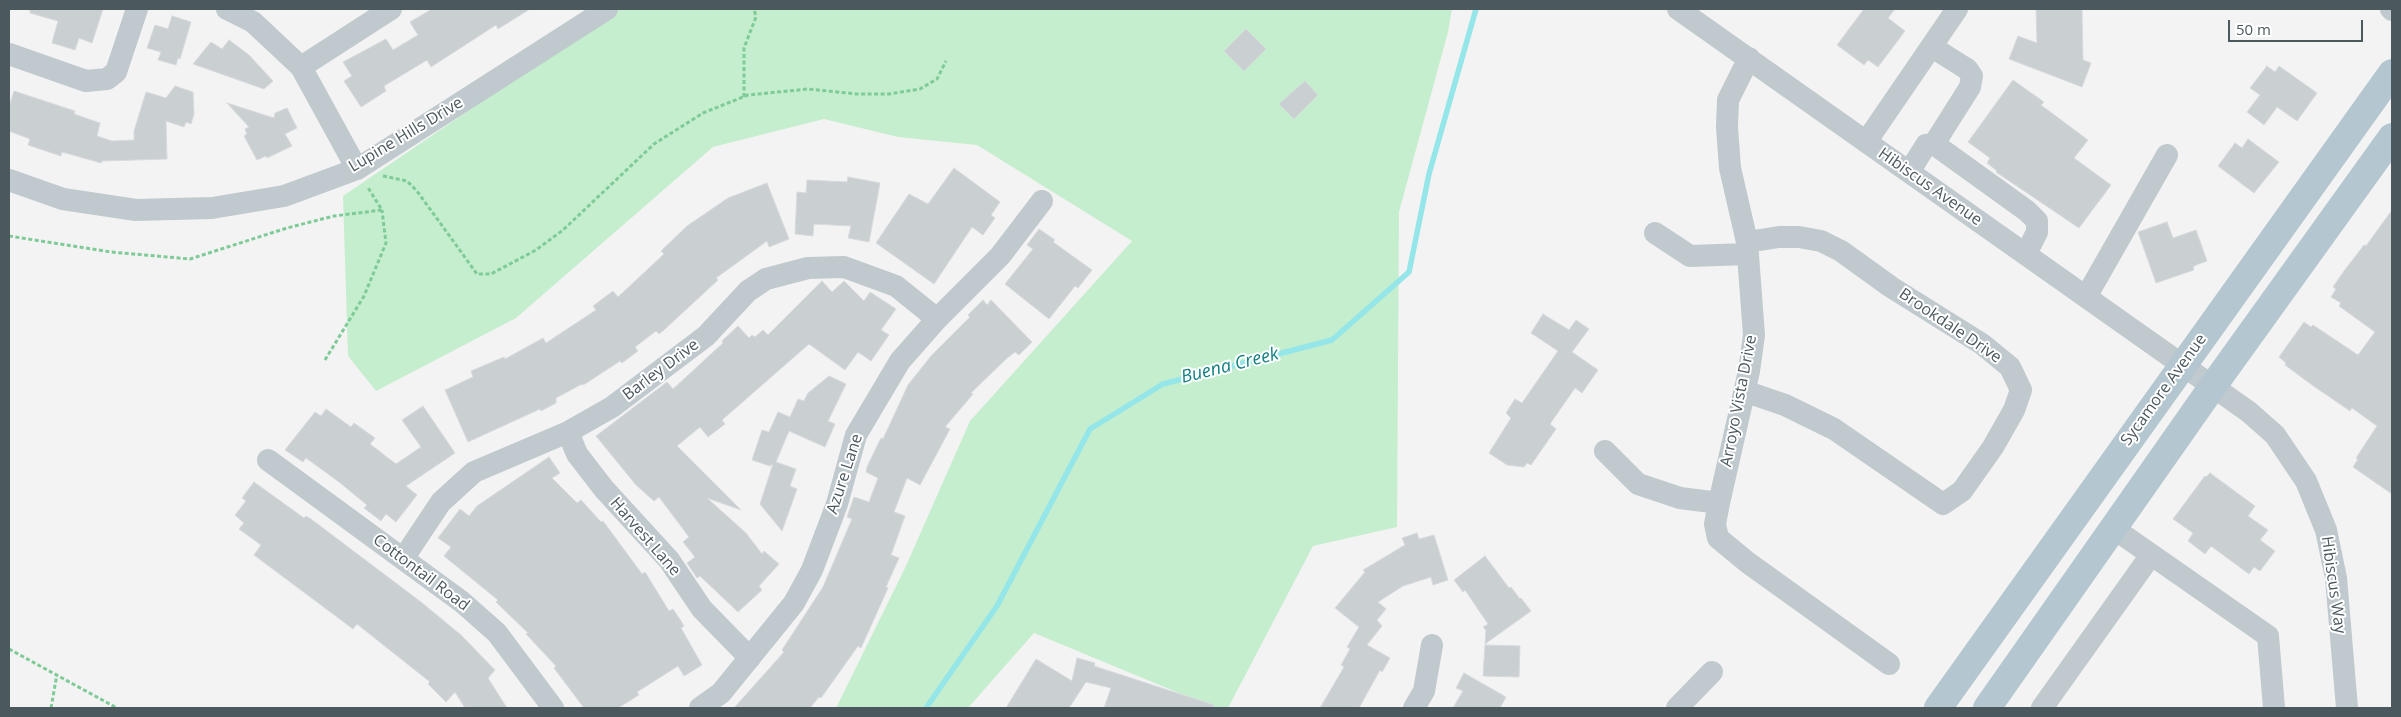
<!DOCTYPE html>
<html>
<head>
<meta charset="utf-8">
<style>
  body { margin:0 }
  #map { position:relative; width:2401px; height:717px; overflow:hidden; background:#f4f3f3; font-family:"Open Sans",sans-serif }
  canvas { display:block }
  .frame { position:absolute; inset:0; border:10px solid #4b595f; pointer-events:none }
  .scale { position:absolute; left:2228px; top:20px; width:135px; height:22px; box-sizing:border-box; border:2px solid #4b595f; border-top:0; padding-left:6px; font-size:15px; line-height:18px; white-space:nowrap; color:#4b595f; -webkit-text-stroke:4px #fff; paint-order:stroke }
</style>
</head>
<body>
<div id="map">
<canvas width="2401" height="717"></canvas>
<div class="frame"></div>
<div class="scale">50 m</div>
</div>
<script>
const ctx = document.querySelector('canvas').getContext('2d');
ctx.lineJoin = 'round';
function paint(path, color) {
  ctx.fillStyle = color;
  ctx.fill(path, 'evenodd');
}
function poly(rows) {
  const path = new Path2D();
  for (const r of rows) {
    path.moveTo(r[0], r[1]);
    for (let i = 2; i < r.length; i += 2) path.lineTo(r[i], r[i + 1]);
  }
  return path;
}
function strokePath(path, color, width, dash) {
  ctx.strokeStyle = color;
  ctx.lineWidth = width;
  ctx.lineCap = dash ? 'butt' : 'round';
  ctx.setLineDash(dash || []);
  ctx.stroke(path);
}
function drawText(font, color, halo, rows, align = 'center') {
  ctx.font = font + ' "Open Sans",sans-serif';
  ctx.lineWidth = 4;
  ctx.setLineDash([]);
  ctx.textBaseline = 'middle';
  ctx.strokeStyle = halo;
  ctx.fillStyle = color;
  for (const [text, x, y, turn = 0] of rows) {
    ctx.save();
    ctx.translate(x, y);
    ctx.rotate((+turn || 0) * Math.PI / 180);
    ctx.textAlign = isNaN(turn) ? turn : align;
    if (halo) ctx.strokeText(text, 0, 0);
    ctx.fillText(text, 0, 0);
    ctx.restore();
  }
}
const green = poly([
  [618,9,1452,9,1448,32,1399,212,1397,527,1313,546,1228,708,1215,708,1034,633,968,708,836,708,905,568,970,421,1132,241,977,145,898,137,824,119,713,147,516,318,376,391,348,356,343,196]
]);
const stream = poly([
  [926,708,997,606,1090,429,1163,384,1332,340,1409,272,1429,174,1476,9]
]);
const building = poly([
  [30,9,103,9,92,43,79,38,75,50,52,43,58,21,30,13,30,9],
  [432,9,530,9,498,29,496,25,431,67,427,60,384,86,386,91,361,107,344,81,352,76,343,62,386,39,393,50,418,35,410,22,432,9],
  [1864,9,1895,9,1888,18,1905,31,1878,67,1868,60,1864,65,1837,45,1864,9],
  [2036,9,2082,9,2083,60,2091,63,2082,87,2009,59,2018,36,2037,43,2036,9],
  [172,16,191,22,180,59,178,58,176,65,158,60,161,52,147,48,155,25,168,29,172,16],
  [1246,29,1266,49,1244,71,1224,51,1246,29],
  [229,40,249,55,273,81,264,89,193,64,211,42,222,49,229,40],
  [2267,66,2275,72,2279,66,2317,93,2297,121,2277,107,2264,125,2247,112,2260,95,2250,88,2267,66],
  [2013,80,2044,102,2041,105,2088,140,2074,158,2111,185,2079,228,1996,172,1997,171,1987,163,1990,158,1968,142,2013,80],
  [1305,81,1318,95,1294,119,1279,104,1305,81],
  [175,86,193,92,194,114,191,124,186,122,184,127,166,121,167,159,102,161,101,163,62,152,61,156,28,145,30,139,9,131,9,107,14,91,75,111,74,114,100,123,97,136,112,141,134,140,134,131,146,92,166,98,175,86],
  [227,103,274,118,275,113,287,108,297,128,285,134,292,146,267,158,266,156,257,160,244,136,247,134,245,129,249,127,227,103],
  [2248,139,2279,162,2254,193,2218,166,2235,143,2242,148,2248,139],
  [954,168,1000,202,991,215,995,218,983,235,972,227,934,284,876,243,909,194,928,204,954,168],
  [848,177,880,183,869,242,848,238,851,226,814,224,813,236,795,234,797,192,806,193,807,180,847,182,848,177],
  [767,183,789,239,769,247,767,241,716,278,718,280,664,330,659,334,656,331,635,347,638,351,622,363,620,361,585,384,580,385,556,398,556,403,541,411,540,409,468,442,445,390,473,377,471,371,504,357,505,359,543,338,546,343,596,310,593,306,613,291,618,297,664,254,661,251,687,226,728,198,767,183],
  [2392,210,2392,494,2353,467,2358,459,2356,458,2377,426,2352,408,2350,411,2312,385,2285,365,2286,363,2279,357,2304,322,2311,327,2313,325,2358,355,2375,332,2339,306,2341,303,2331,297,2336,289,2333,287,2344,271,2364,245,2366,246,2392,210],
  [2167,222,2173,238,2196,230,2207,261,2196,265,2193,267,2194,270,2156,283,2138,232,2167,222],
  [1039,229,1055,240,1053,242,1092,270,1078,288,1075,286,1049,319,1005,284,1033,249,1027,245,1039,229],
  [822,281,832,292,844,281,864,301,870,292,896,309,881,330,889,335,871,361,858,352,845,370,809,344,722,420,725,424,708,437,700,427,677,446,741,510,707,498,746,533,762,554,764,551,779,564,759,586,762,590,738,612,700,576,697,578,687,563,695,557,683,542,689,537,659,497,654,501,636,485,596,436,667,382,673,389,723,343,722,341,738,326,749,338,752,335,755,337,763,330,768,335,822,281],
  [983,300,987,305,991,300,1032,342,1019,355,1015,352,1006,359,971,393,973,394,945,427,950,429,920,485,907,478,894,512,905,516,891,555,899,558,886,587,888,588,861,648,858,646,821,698,819,697,810,708,734,708,784,652,782,650,823,587,852,519,847,517,854,497,869,502,878,478,866,472,867,467,881,438,883,439,908,385,931,356,970,317,968,315,983,300],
  [1543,314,1569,330,1576,320,1589,329,1572,352,1598,370,1582,393,1575,388,1550,424,1556,429,1531,465,1527,463,1524,467,1507,465,1489,453,1511,418,1506,413,1515,399,1522,403,1558,351,1531,333,1543,314],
  [829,376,846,384,828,421,835,424,825,447,789,431,776,462,796,469,790,486,797,489,782,531,760,504,773,464,770,466,752,460,762,430,769,432,778,412,790,417,798,399,804,401,808,393,829,376],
  [423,406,455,453,406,486,417,495,396,522,386,514,381,521,364,508,367,505,339,482,306,458,303,462,285,450,315,412,321,416,326,409,351,427,354,423,375,438,370,444,396,464,421,447,402,420,423,406],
  [549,457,560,473,552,478,577,503,581,500,601,522,603,521,642,574,645,572,669,611,673,609,681,621,684,626,681,628,702,665,684,676,678,666,637,692,639,695,618,708,584,708,554,668,556,666,526,634,528,633,496,602,498,600,444,556,451,547,438,538,460,509,469,516,477,506,549,457],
  [2210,473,2255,506,2248,516,2268,530,2260,540,2275,551,2260,571,2254,567,2249,574,2211,546,2205,554,2188,541,2193,533,2173,519,2205,476,2206,477,2210,473],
  [254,482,304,518,306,516,311,519,421,602,461,635,495,670,488,678,507,708,465,708,455,692,446,702,428,684,430,682,357,624,353,629,254,555,261,545,239,529,244,523,235,515,246,501,242,498,254,482],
  [1417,533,1419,539,1434,535,1448,580,1433,585,1431,577,1403,586,1378,602,1386,609,1377,620,1382,626,1367,645,1390,658,1382,672,1380,670,1359,708,1320,708,1344,667,1341,665,1350,649,1347,647,1359,627,1335,608,1365,572,1363,570,1405,545,1402,538,1417,533],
  [1485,556,1509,588,1511,587,1520,599,1521,598,1531,611,1485,644,1486,630,1483,627,1488,624,1465,590,1463,592,1454,580,1485,556],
  [1485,645,1520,646,1519,677,1483,676,1485,645],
  [1077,658,1095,663,1094,666,1214,705,1213,708,1104,708,1111,688,1086,682,1069,708,1006,708,1036,659,1072,681,1077,658],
  [1464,673,1506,697,1500,708,1453,708,1463,691,1456,688,1464,673]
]);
const path = poly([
  [744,97,744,48,756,17,754,9],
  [383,176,407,181,417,191,477,274,491,274,536,250,563,230,654,144,703,113,748,95,808,89,857,94,889,94,920,89,937,79,946,61],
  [9,236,111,252,190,259,287,228,334,216,382,210,367,186],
  [325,360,364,296,386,243,382,210],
  [9,649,117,708],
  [51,708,57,674]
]);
const minor = poly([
  [227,9,253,22,301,67,357,169],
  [1678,9,2249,412,2275,435,2306,481,2326,530,2336,578,2347,708],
  [2391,9,2392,10],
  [1932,47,1967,69,1972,76,1970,87,1934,144],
  [9,54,86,81,107,79,116,72,137,9],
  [1749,58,1728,100,1727,127,1730,168,1747,242,1754,335,1749,371,1719,503,1715,524,1718,538,1747,562,1889,664],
  [301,67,391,9],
  [1866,142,1957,9],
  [1909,172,1926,145,1934,144,2027,211,2037,221,2037,232,2026,254],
  [9,180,63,199,136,210,212,208,284,196,357,169,607,9],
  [1655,233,1690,256,1748,254],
  [2086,297,2167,155],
  [1744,391,1785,405,1834,429,1943,504,1962,491,1993,447,2014,410,2021,390,2010,367,1982,344,1891,287,1841,251,1821,241,1799,237,1779,237,1747,242],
  [568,432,577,454,604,489,669,560,702,609,750,658],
  [1605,451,1638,484,1680,498,1719,503],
  [268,460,462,602,497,633,553,708],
  [2113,528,2268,636,2274,708],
  [403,559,441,502,474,472,568,432,612,407,706,336,748,291,766,279,808,268,844,267,896,286,937,319],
  [700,708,721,693,794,603,812,570,837,504,856,435,900,361,937,319,1000,256,1042,201],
  [1414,708,1424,691,1432,645],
  [1677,708,1712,672],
  [2042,708,2151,555]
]);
const major = poly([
  [1938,708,2392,73],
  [1987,708,2213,386,2392,137]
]);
const streetNames = [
  ["Lupine Hills Drive",406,135,-31],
  ["Hibiscus Avenue",1930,187,35],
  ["Brookdale Drive",1950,326,34],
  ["Barley Drive",661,370,-37],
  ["Sycamore Avenue",2164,390,-54],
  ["Arroyo Vista Drive",1739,401,-79],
  ["Azure Lane",845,474,-72],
  ["Harvest Lane",645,537,49],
  ["Cottontail Road",421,573,37],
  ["Hibiscus Way",2333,585,82]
];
const waterNames = [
  ["Buena Creek",1230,366,-14]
];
paint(green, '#c5eece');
strokePath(stream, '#94e6e9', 5.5);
paint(building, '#cacfd1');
strokePath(building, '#d7dadd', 1);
strokePath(path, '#7ecb98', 3, [4, 2.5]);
strokePath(minor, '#bfc9ce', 22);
strokePath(major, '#b4c6cf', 28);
drawText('16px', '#4b595f', '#fff', streetNames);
drawText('italic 18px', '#137f83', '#fff', waterNames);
</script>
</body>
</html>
